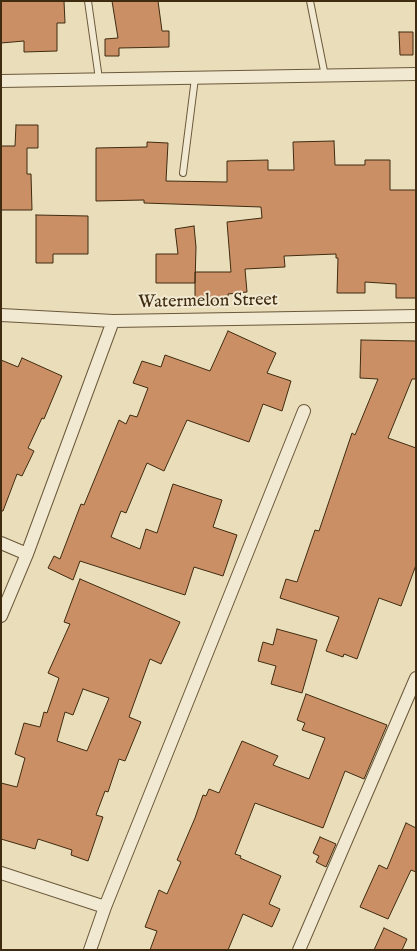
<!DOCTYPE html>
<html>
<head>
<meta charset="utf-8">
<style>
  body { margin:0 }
  #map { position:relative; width:417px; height:951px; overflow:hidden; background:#eaddb9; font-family:"IM FELL English",serif }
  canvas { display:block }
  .frame { position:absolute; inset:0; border:2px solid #3f2b10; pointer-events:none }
</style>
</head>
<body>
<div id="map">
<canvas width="417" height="951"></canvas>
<div class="frame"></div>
</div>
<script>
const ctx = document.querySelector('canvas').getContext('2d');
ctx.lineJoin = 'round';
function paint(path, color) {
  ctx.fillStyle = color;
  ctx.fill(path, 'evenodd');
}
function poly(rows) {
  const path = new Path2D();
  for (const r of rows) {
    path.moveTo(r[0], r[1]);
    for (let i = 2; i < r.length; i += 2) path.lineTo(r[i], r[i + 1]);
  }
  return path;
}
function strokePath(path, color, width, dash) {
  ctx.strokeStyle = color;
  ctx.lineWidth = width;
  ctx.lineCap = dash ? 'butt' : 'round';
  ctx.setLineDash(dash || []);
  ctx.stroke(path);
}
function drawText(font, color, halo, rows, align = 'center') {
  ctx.font = font + ' "IM FELL English",serif';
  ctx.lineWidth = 4;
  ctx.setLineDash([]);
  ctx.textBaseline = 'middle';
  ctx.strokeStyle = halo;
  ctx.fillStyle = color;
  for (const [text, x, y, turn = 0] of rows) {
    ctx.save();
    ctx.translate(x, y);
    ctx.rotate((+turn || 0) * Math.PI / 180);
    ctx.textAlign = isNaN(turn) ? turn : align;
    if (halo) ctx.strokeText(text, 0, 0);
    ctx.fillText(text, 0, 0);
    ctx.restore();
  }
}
const building = poly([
  [1,1,64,1,65,23,57,23,57,51,24,52,24,41,1,43,1,1],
  [112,1,158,1,162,31,169,31,169,47,119,48,119,56,105,56,105,39,118,38,112,1],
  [399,32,413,32,413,55,400,55,399,32],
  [16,125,38,125,38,148,27,148,27,174,31,174,32,210,1,210,1,146,15,146,16,125],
  [334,141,335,165,365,165,365,160,390,160,390,190,416,190,416,298,396,298,396,284,365,282,365,293,337,293,338,258,336,258,336,254,284,256,285,267,245,269,247,292,228,294,228,301,195,301,195,272,231,272,227,222,262,218,261,207,144,203,144,200,96,201,96,148,147,147,147,142,168,143,166,181,227,182,227,161,268,160,268,170,294,170,293,142,334,141],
  [36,215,88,216,88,254,53,254,53,263,36,263,36,215],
  [194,226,196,247,195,283,156,283,156,254,178,254,175,229,194,226],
  [228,331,276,353,267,373,291,381,282,411,263,404,249,442,187,420,164,471,147,463,126,513,121,511,111,537,140,549,146,529,157,533,173,484,209,496,222,500,213,527,237,535,223,576,194,567,185,595,80,561,73,580,48,568,54,556,60,559,81,504,84,505,119,420,126,424,130,415,137,417,148,388,133,383,142,361,161,367,165,355,210,371,228,331],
  [361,340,416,341,416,379,412,379,388,438,416,448,416,565,401,606,379,598,357,659,344,654,343,657,326,651,339,617,280,598,286,579,297,582,315,530,319,531,352,433,355,435,378,379,360,378,361,340],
  [22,358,62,376,44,419,42,418,28,448,34,451,22,476,17,474,3,511,1,511,1,360,18,367,22,358],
  [80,579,180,622,161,664,150,659,129,717,141,722,125,761,119,759,108,792,105,791,96,815,103,817,88,861,71,855,72,850,38,839,35,849,1,839,1,783,17,787,25,758,15,754,24,723,40,727,44,712,47,713,59,678,48,673,70,624,64,622,80,579],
  [83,689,109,698,87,751,57,741,65,712,73,715,83,689],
  [277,629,317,640,302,693,271,684,276,666,258,661,263,642,273,645,277,629],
  [306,694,387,725,364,779,345,771,323,828,255,803,235,854,241,856,240,858,281,876,269,904,280,909,272,927,243,914,228,950,150,950,157,931,145,927,159,890,167,894,181,862,177,860,195,818,203,795,206,796,209,789,219,793,242,741,278,756,273,765,309,779,325,738,302,730,305,723,297,720,306,694],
  [406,823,416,828,416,872,411,870,388,919,360,907,379,865,387,869,406,823],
  [320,837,336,844,326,867,316,862,319,856,313,853,320,837],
  [384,928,407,939,402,950,374,950,384,928]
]);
const lane = poly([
  [88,1,99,79],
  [310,1,325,76],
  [183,173,195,78]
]);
const street = poly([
  [1,81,416,74],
  [1,315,113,321,416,316],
  [1,543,27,554],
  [1,616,27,554,113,321],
  [1,873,105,907],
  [90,950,105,907,304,411],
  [299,950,416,678]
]);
const streetNames = [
  ["Watermelon Street",208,302,-1]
];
paint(building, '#ca8f65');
strokePath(building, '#3f2b10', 1);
strokePath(lane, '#6a583a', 8);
strokePath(street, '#6a583a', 14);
strokePath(lane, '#f1e9d2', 6);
strokePath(street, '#f1e9d2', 12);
drawText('18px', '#3f2b10', '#f1e9d2', streetNames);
</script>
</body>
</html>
